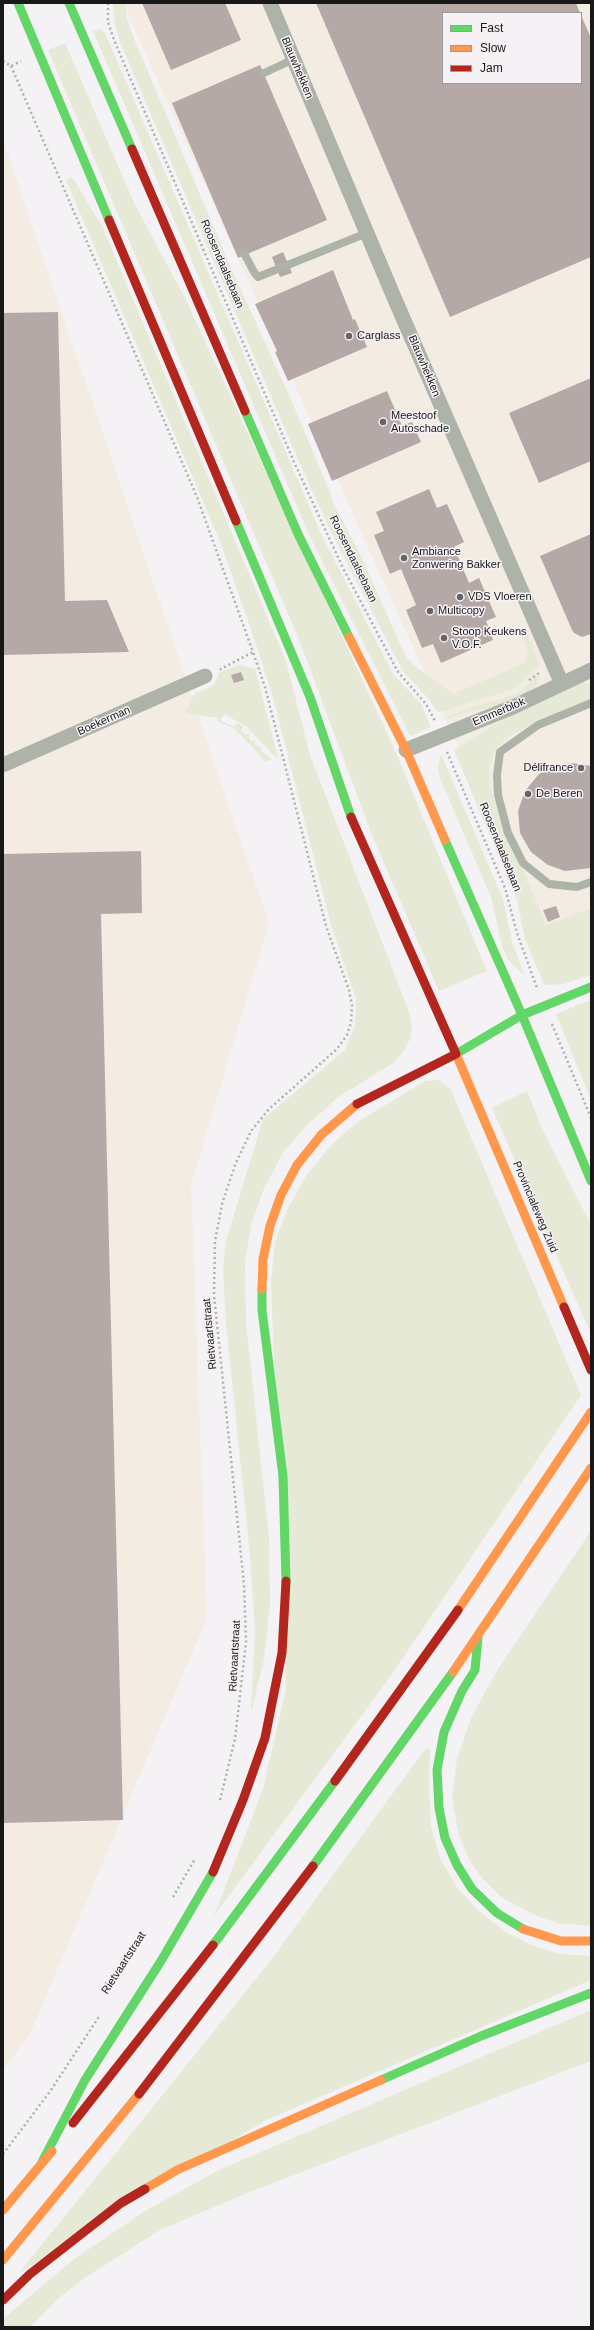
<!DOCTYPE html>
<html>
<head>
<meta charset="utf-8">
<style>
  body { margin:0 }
  #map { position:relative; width:594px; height:2330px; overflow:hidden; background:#f4f2f4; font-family:Helvetica,sans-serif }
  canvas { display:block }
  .frame { position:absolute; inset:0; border:4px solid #191819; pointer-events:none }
  .legend { position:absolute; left:442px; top:12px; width:140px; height:72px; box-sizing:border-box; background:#f5f1f5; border:1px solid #9d9a9d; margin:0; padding:5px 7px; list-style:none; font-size:12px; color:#191819 }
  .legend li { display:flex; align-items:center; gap:8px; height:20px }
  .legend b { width:20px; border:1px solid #9d9a9d }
</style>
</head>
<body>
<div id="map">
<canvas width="594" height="2330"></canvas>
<div class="frame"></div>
<ul class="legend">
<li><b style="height:5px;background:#63d668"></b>Fast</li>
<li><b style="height:5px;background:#ff974d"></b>Slow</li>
<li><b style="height:5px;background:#b3261e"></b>Jam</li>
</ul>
</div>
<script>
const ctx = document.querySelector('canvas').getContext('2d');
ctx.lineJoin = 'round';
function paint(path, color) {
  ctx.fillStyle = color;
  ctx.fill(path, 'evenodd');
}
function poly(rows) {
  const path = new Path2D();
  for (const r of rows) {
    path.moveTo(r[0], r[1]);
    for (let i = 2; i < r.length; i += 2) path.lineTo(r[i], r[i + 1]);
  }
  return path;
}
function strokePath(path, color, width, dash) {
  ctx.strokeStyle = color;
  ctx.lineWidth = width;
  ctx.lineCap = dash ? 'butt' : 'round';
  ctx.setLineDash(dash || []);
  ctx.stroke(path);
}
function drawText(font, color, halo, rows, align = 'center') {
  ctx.font = font + ' Helvetica,sans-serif';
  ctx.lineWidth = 3;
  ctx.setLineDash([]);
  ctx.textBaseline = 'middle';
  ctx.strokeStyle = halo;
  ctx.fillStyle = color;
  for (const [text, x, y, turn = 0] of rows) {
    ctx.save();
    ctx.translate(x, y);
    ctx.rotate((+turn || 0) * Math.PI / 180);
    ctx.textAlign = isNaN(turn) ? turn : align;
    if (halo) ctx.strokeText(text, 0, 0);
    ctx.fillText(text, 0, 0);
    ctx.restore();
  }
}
const commercial = poly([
  [123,3,591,3,591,926,546,943],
  [443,13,581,13,581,83,443,83],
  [3,139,269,924,191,1185,207,1618,29,2036,3,2070]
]);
const green = poly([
  [113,3,125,3,127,19,135,41,235,277,289,395,332,497,331,498,361,556,405,655,411,663,453,694,525,663,528,653,521,634,529,637,539,665,514,689,439,712,436,710,426,696,403,671,330,530,297,457,120,42,114,20],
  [101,29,105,33,321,534,393,674,421,704,431,727,410,736,311,539,93,31],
  [65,43,135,205,185,298,393,746,487,971,439,991,372,835,300,642,48,50],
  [72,177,102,226,286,661,310,755,409,1012,412,1025,410,1039,403,1052,393,1063,337,1098,307,1125,282,1154,263,1191,251,1225,245,1262,246,1323,269,1537,270,1603,264,1659,251,1713,255,1630,250,1555,226,1323,223,1269,226,1241,263,1119,345,1050,355,1025,356,999,331,925,273,697,254,638,220,541,66,180],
  [239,665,255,669,278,757,276,758,246,726,224,714,220,720,234,727,237,723,244,727,241,730,245,735,248,733,250,735,248,737,252,742,254,740,256,742,254,744,262,749,261,751,272,759,266,762,235,729,217,721,218,718,186,713,184,709,188,709,194,694,214,685,219,673],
  [540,674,538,683,532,692,494,707,471,711,442,720,461,711,519,693,533,678],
  [583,682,591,686,591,698,510,735,495,750,489,766,490,789,546,925,591,908,591,975,563,984,549,985,544,984,525,939,517,900,454,750,510,715],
  [441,754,503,899,512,942,525,976,509,961,503,949,491,897,440,778,438,767],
  [591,1000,591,1100,556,1014],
  [439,1080,450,1088,581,1395,392,1674,214,1916,263,1789,286,1689,271,1282,275,1243,287,1210,306,1176,333,1143,359,1121,425,1081],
  [527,1091,541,1126,591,1225,591,1334,492,1108],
  [591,1531,591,1926,557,1923,537,1916,501,1897,483,1879,470,1861,459,1836,452,1799,457,1759,471,1718,498,1669],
  [426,1748,430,1749,429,1785,431,1827,440,1858,456,1886,479,1911,506,1932,531,1945,560,1954,591,1956,591,1980,264,2121,19,2273,268,1964],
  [591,2010,591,2061,247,2193,160,2230,86,2277,60,2297,30,2327,3,2327,3,2319,73,2260,145,2211,221,2169]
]);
const building = poly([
  [142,3,225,3,241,40,171,70],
  [316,3,576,3,580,13,443,13,443,83,581,83,581,15,591,38,591,257,450,317],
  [260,65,327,220,238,258,172,103],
  [283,252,292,273,280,277,272,257],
  [333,270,353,320,355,319,367,347,288,381,275,352,277,351,255,304],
  [58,312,65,601,107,600,129,652,3,655,3,313],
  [591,378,591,461,539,483,509,413],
  [387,391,402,426,412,422,421,442,332,481,308,424],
  [429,489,437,508,447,504,464,542,454,547,469,583,479,578,496,617,486,621,493,640,441,663,433,644,422,648,406,610,416,605,401,569,390,574,374,535,384,531,376,512],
  [591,534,591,634,582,637,574,633,572,630,540,556],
  [241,672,244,680,234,683,231,675],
  [572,763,591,766,591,868,565,871,548,865,531,852,520,833,518,811,525,791,539,774,554,766],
  [141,851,142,913,101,914,123,1820,3,1823,3,854],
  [556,906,560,917,548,922,543,910]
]);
const path = poly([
  [108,3,108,22,114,40,294,462,343,568,398,672,426,704,435,721],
  [3,61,11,66,21,61],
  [11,66,197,497,253,652,219,670],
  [529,680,539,673],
  [447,752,505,888,517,933,537,988],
  [552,1024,591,1118],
  [220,1800,235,1739,246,1642,244,1584,214,1295,215,1241,222,1204,235,1165,251,1131,269,1109,337,1049,347,1035,351,1023,352,1006,349,990,326,926,265,687,253,652],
  [173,1897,195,1859],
  [3,2154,51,2090,100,2015]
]);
const lane = poly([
  [264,73,294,59],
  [245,255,254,272,258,277,367,233],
  [591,703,538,725,500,752,497,775,498,795,508,833,523,863,549,884,577,887,591,882]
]);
const street = poly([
  [270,3,393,295,562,684],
  [406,750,513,707,591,670],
  [3,765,205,676]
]);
const fast = poly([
  [18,3,109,220],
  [69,3,132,149],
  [245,411,298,534,349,637],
  [236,521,310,697,351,817],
  [445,840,522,1015],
  [522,1015,591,987],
  [456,1054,522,1015,591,1181],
  [262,1289,262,1310,283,1476,286,1581],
  [478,1637,475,1670,462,1691,444,1732,437,1770,439,1808,445,1838,457,1865,472,1889,497,1913,523,1929],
  [313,1866,453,1672],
  [213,1945,335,1781],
  [381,2080,481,2036,591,1993],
  [42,2162,85,2080,161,1961,213,1872]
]);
const slow = poly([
  [349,637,406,750,445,840],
  [456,1054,564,1307],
  [262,1289,263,1259,270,1226,281,1195,297,1165,321,1135,357,1104],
  [458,1610,591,1412],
  [453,1672,591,1468],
  [523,1929,561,1941,591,1941],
  [145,2189,177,2170,381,2080],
  [3,2210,52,2151],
  [3,2260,139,2094]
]);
const jam = poly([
  [132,149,245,411],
  [109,220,236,521],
  [351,817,456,1054],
  [357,1104,456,1054],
  [564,1307,591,1370],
  [335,1781,458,1610],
  [213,1872,243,1800,265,1738,282,1653,286,1581],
  [139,2094,313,1866],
  [73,2123,213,1945],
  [3,2300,30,2274,121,2203,145,2189]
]);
const markers = [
  [349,336,4,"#666466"],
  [383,422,4,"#666466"],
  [404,558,4,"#666466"],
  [460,597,4,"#666466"],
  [430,611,4,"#666466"],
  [444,638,4,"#666466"],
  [581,768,4,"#666466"],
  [528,794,4,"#666466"]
];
const streetNames = [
  ["Blauwhekken",297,68,67],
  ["Roosendaalsebaan",222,264,67],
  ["Blauwhekken",424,366,67],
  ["Roosendaalsebaan",353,559,64],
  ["Emmerblok",499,712,-23],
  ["Boekerman",104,721,-24],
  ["Roosendaalsebaan",500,847,68],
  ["Provincialeweg Zuid",535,1207,67],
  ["Rietvaartstraat",210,1334,-95],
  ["Rietvaartstraat",235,1656,-87],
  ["Rietvaartstraat",124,1963,-57]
];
const poiNames = [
  ["Carglass",357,336],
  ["Meestoof",391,416],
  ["Autoschade",391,429],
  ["Ambiance",412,552],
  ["Zonwering Bakker",412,565],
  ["VDS Vloeren",468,597],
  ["Multicopy",438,611],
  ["Stoop Keukens",452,632],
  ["V.O.F.",452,645],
  ["Délifrance",573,768,"right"],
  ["De Beren",536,794]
];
paint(commercial, '#f3ece2');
paint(green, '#e5e9d6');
paint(building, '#b5a9a7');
strokePath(path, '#adb1aa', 2.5, [2, 3]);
strokePath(lane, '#aeb3a9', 8);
strokePath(street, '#aeb3a9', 15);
strokePath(fast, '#63d668', 9);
strokePath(slow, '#ff974d', 9);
strokePath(jam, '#b3261e', 9);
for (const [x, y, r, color] of markers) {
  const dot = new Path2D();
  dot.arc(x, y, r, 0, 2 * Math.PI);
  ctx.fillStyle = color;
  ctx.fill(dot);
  strokePath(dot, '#f5f1f5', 1.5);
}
drawText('11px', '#191819', '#f5f1f5', streetNames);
drawText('11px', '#191819', '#f5f1f5', poiNames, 'left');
</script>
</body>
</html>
